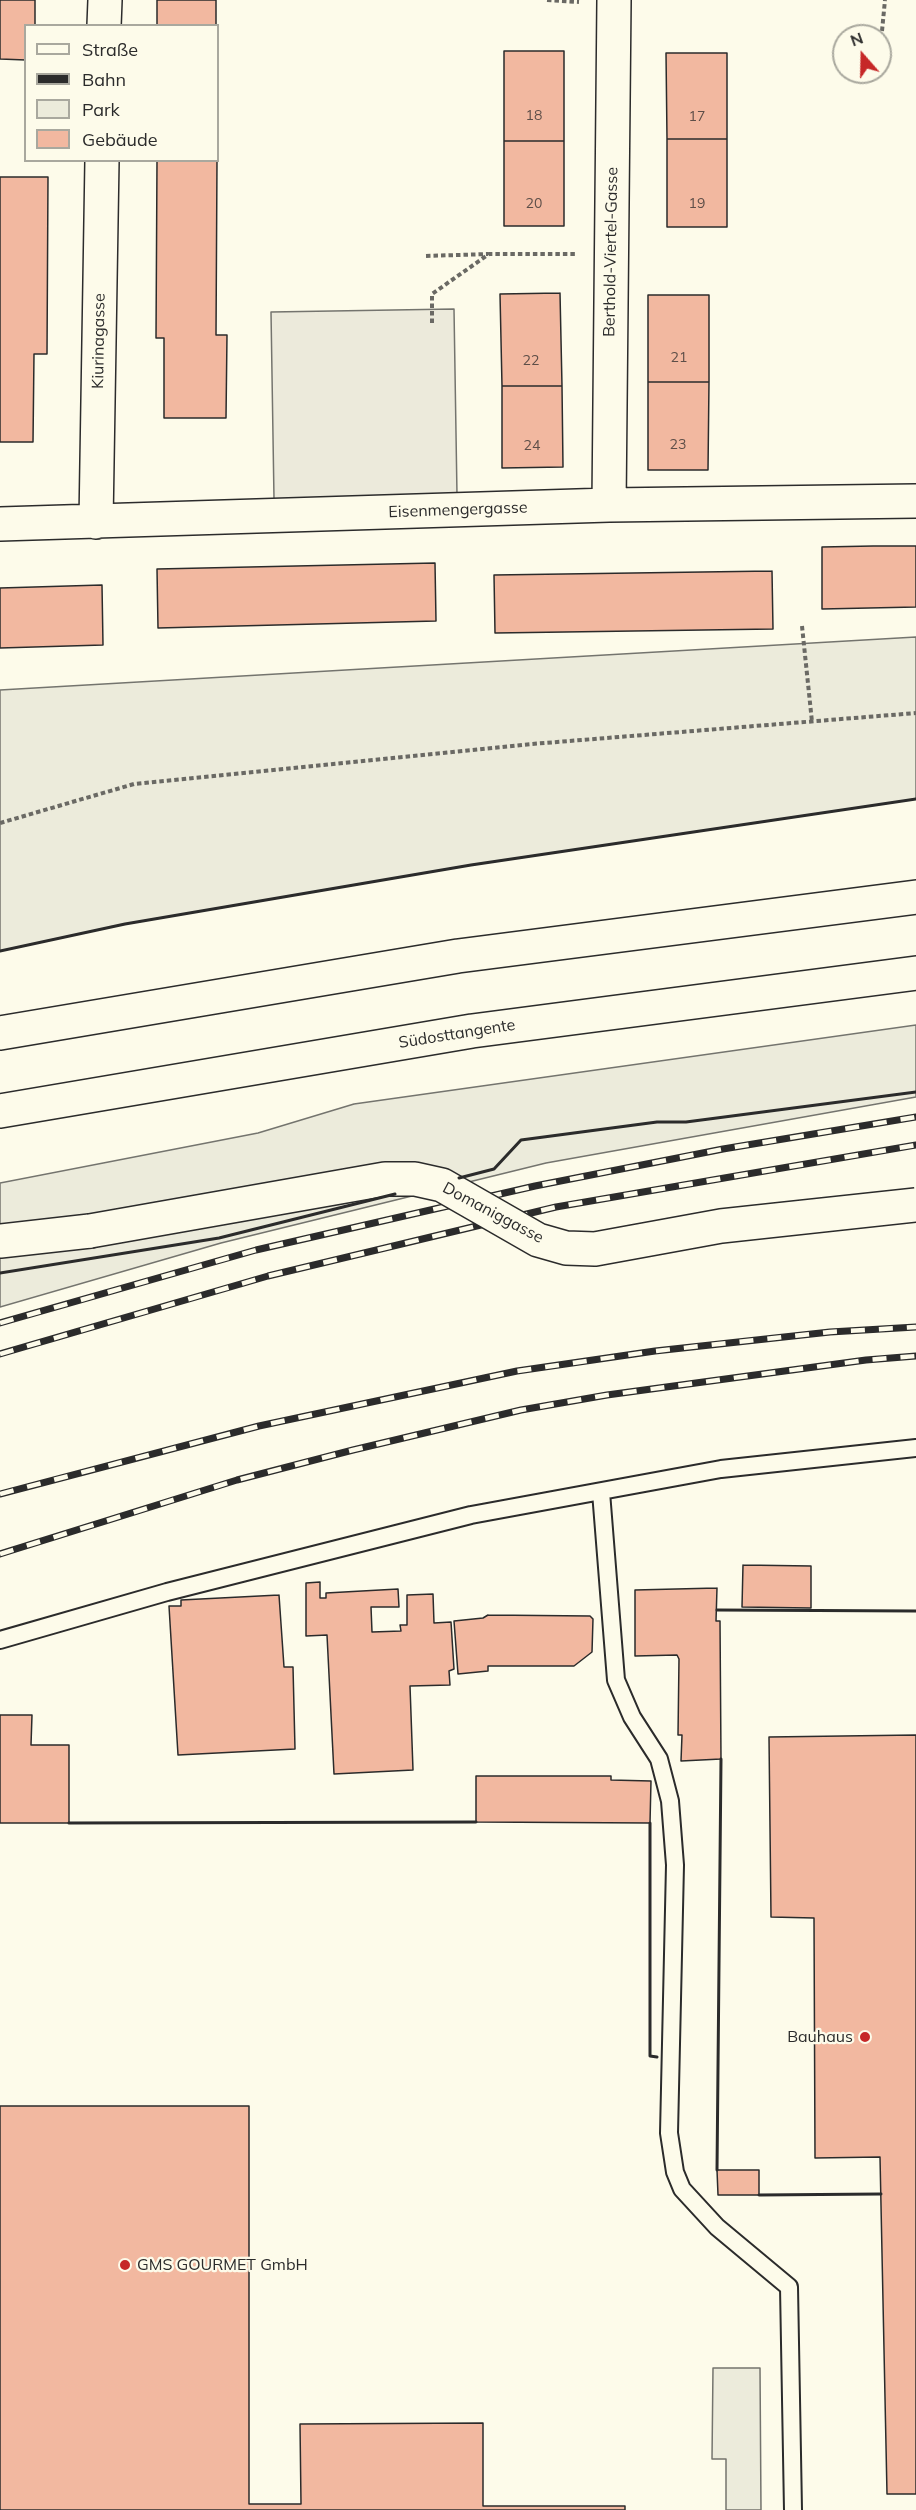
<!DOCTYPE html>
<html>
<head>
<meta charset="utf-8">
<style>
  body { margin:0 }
  #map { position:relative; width:916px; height:2510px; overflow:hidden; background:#fdfbea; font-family:Mulish,sans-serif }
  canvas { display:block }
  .legend { position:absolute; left:24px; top:24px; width:195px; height:138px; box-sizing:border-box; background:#fdfbea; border:2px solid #a9a89e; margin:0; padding:8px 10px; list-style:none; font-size:18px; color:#2b2b2b }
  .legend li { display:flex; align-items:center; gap:12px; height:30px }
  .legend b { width:30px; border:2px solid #a9a89e }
  .north { position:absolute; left:832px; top:24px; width:60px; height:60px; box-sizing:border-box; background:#fdfbea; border:2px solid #a9a89e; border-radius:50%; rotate:340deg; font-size:16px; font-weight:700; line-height:24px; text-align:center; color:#2b2b2b }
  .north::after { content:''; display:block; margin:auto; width:21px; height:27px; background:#c62828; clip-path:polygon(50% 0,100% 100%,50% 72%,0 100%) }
</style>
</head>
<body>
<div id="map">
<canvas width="916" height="2510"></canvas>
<ul class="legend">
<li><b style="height:8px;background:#fdfbea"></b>Straße</li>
<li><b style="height:8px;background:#2b2b2b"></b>Bahn</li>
<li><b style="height:16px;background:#ecebdb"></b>Park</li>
<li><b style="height:16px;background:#f2b8a0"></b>Gebäude</li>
</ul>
<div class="north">N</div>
</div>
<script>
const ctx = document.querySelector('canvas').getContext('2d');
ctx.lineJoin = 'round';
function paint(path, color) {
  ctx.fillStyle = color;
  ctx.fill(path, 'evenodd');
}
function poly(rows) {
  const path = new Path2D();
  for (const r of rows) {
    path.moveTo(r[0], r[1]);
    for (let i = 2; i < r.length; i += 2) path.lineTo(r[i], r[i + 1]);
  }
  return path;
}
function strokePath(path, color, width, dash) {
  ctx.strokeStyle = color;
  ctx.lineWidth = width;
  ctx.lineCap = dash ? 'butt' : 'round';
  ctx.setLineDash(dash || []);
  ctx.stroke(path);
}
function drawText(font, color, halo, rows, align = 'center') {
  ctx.font = font + ' Mulish,sans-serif';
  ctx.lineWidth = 4.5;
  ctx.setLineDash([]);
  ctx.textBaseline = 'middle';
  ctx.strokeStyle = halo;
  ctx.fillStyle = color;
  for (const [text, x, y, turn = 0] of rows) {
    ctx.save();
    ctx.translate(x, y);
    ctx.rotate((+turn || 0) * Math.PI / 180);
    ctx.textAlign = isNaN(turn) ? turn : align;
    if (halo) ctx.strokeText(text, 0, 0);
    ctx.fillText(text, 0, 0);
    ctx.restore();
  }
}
const green = poly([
  [916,637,916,799,471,865,125,924,0,951,0,690,916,637],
  [916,1025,916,1097,546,1163,221,1243,0,1307,0,1183,258,1133,354,1104,916,1025],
  [713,2368,760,2368,761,2510,726,2510,726,2459,712,2459,713,2368]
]);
const parking = poly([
  [454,309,457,495,274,499,271,312,454,309]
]);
const building = poly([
  [0,0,35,0,35,26,26,26,26,60,0,59,0,0],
  [157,0,216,0,216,26,157,26,157,0],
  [504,51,564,51,564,141,504,141,504,51],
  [666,53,727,53,727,139,667,139,666,53],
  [667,139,727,139,727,227,667,227,667,139],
  [504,141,564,141,564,226,504,226,504,141],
  [157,161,217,161,216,335,227,335,226,418,164,418,164,338,156,338,157,161],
  [0,177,48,177,47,354,34,354,33,442,0,442,0,177],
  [560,293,562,386,502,386,500,294,560,293],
  [648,295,709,295,709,382,648,382,648,295],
  [648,382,709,382,708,470,648,470,648,382],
  [502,386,562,386,563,467,502,468,502,386],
  [873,546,916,546,916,607,822,609,822,547,873,546],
  [435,563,436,621,158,628,157,569,435,563],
  [772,571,773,629,495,633,494,575,772,571],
  [102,585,103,645,0,648,0,588,102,585],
  [743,1565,811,1566,811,1608,742,1607,743,1565],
  [320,1582,320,1598,326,1598,326,1593,398,1589,399,1607,371,1607,372,1632,401,1631,400,1625,407,1625,407,1595,433,1594,434,1623,451,1622,454,1669,449,1671,450,1685,410,1686,413,1770,334,1774,327,1635,306,1636,306,1583,320,1582],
  [717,1588,716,1621,720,1621,721,1759,681,1761,682,1735,678,1735,679,1659,677,1655,635,1656,635,1590,717,1588],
  [279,1595,284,1667,293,1667,295,1749,178,1755,169,1606,181,1606,181,1600,279,1595],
  [488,1615,590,1616,593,1619,592,1652,574,1666,488,1666,488,1671,458,1674,454,1621,483,1618,488,1615],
  [0,1715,32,1715,31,1745,69,1745,69,1823,0,1823,0,1715],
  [916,1735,916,2494,887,2494,880,2157,815,2158,814,1918,771,1917,769,1737,916,1735],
  [476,1776,611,1776,611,1780,651,1781,650,1823,476,1822,476,1776],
  [0,2106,249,2106,249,2504,301,2504,300,2424,483,2423,483,2506,625,2506,625,2510,0,2510,0,2106],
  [717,2170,759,2170,759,2195,718,2195,717,2170]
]);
const path = poly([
  [547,0,579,2],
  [882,31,885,0],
  [426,256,488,254],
  [432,323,432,294,489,254,577,254],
  [802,626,812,722],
  [0,823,134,784,532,744,916,713]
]);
const service = poly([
  [601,1492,616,1680,632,1717,659,1759,670,1801,675,1865,669,2133,675,2172,682,2189,717,2227,789,2287,793,2510],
  [0,1640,167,1592,471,1515,721,1469,916,1448]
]);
const minor = poly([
  [104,26,105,0],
  [609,505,614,0],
  [96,522,102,160],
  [0,524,609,505,916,501],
  [0,1241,90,1231]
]);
const motorway = poly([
  [0,1033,458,956,916,897],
  [0,1111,472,1031,916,973]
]);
const rail = poly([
  [0,1323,256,1250,535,1186,723,1149,916,1117],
  [0,1354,268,1276,556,1207,916,1145],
  [0,1494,259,1426,517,1371,655,1351,830,1332,916,1327],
  [0,1554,237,1480,353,1450,521,1410,607,1395,866,1360,916,1356]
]);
const minorBridge = poly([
  [90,1231,385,1179,415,1179,442,1185,538,1240,566,1248,595,1249,721,1226,916,1205]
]);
const wall = poly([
  [0,951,125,924,471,865,916,799],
  [459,1178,494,1169,521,1140,657,1122,686,1122,916,1092],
  [0,1273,219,1238,395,1194],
  [717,1610,916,1611],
  [69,1823,476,1822],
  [650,1823,650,2056,657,2057],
  [717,2170,721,1759],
  [759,2195,881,2194]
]);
const markers = [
  [865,2037,6,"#c62828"],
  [125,2265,6,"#c62828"]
];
const numberNames = [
  ["18",534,116],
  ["17",697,117],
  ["20",534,204],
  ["19",697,204],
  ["21",679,358],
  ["22",531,361],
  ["23",678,445],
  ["24",532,446]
];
const streetNames = [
  ["Berthold-Viertel-Gasse",611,252,-89],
  ["Kiurinagasse",99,341,-89],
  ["Eisenmengergasse",458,510,-2],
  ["Südosttangente",457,1034,-9],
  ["Domaniggasse",493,1213,28]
];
const poiNames = [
  ["Bauhaus",853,2037],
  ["GMS GOURMET GmbH",137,2265,"left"]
];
paint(green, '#ecebdb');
strokePath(green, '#74746e', 1.5);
paint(parking, '#eceadb');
strokePath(parking, '#74746e', 1.5);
paint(building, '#f2b8a0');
strokePath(building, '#2b2b2b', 1.5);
strokePath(service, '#2b2b2b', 20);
strokePath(minor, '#2b2b2b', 36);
strokePath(motorway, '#2b2b2b', 36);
strokePath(path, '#6a6964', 4, [4.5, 3]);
strokePath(service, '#fdfbea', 16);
strokePath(minor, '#fdfbea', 33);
strokePath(motorway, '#fdfbea', 33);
strokePath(rail, '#2b2b2b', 7);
strokePath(rail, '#fdfbea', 4.5, [14]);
strokePath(minorBridge, '#2b2b2b', 36, []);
strokePath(minorBridge, '#fdfbea', 33);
strokePath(wall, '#2b2b2b', 3);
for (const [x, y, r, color] of markers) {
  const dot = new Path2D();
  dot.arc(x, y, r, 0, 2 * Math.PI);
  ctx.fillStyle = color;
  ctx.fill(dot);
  strokePath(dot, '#fdfbea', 2);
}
drawText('14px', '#5d4e48', null, numberNames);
drawText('16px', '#2b2b2b', '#fdfbea', streetNames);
drawText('16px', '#2b2b2b', '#fdfbea', poiNames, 'right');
</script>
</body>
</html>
